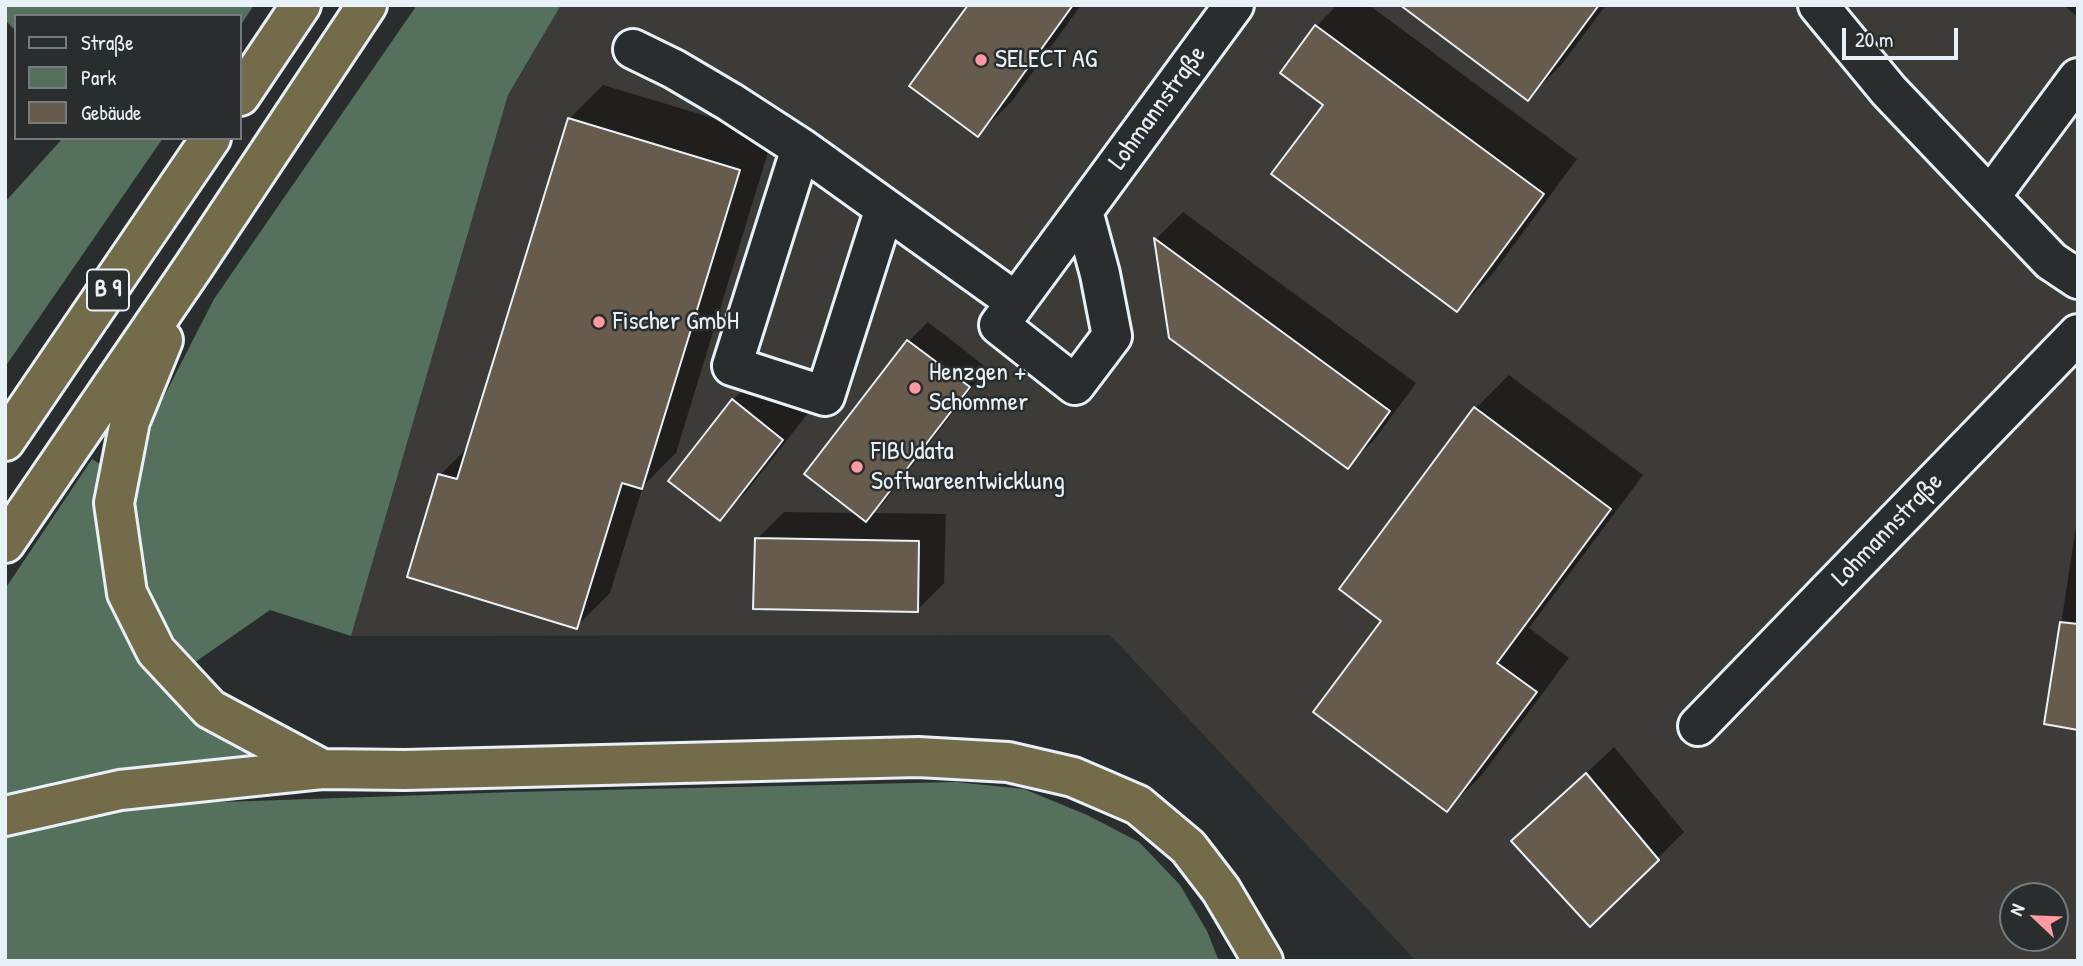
<!DOCTYPE html>
<html>
<head>
<meta charset="utf-8">
<style>
  body { margin:0 }
  #map { position:relative; width:2083px; height:966px; overflow:hidden; background:#2a2d2e; font-family:"Patrick Hand",sans-serif }
  canvas { display:block }
  .frame { position:absolute; inset:0; border:7px solid #e8f1f8; pointer-events:none }
  .legend { position:absolute; left:14px; top:14px; width:228px; height:126px; box-sizing:border-box; background:#2a2d2e; border:2px solid #767b7f; margin:0; padding:9px 12px; list-style:none; font-size:21px; color:#e8f1f8 }
  .legend li { display:flex; align-items:center; gap:14px; height:35px }
  .legend b { width:35px; border:2px solid #767b7f }
  .north { position:absolute; left:1999px; top:882px; width:70px; height:70px; box-sizing:border-box; background:#2a2d2e; border:2px solid #767b7f; border-radius:50%; rotate:293deg; font-size:19px; font-weight:700; line-height:28px; text-align:center; color:#e8f1f8 }
  .north::after { content:''; display:block; margin:auto; width:24px; height:32px; background:#ff9aa2; clip-path:polygon(50% 0,100% 100%,50% 72%,0 100%) }
  .scale { position:absolute; left:1842px; top:28px; width:116px; height:32px; box-sizing:border-box; border:4px solid #e8f1f8; border-top:0; padding-left:9px; font-size:21px; line-height:24px; white-space:nowrap; color:#e8f1f8; -webkit-text-stroke:5px #2a2d2e; paint-order:stroke }
</style>
</head>
<body>
<div id="map">
<canvas width="2083" height="966"></canvas>
<div class="frame"></div>
<ul class="legend">
<li><b style="height:9px;background:#2a2d2e"></b>Straße</li>
<li><b style="height:19px;background:#56705e"></b>Park</li>
<li><b style="height:19px;background:#675b4e"></b>Gebäude</li>
</ul>
<div class="north">N</div>
<div class="scale">20 m</div>
</div>
<script>
const ctx = document.querySelector('canvas').getContext('2d');
ctx.lineJoin = 'round';
function paint(path, color) {
  ctx.fillStyle = color;
  ctx.fill(path, 'evenodd');
}
function poly(rows) {
  const path = new Path2D();
  for (const r of rows) {
    path.moveTo(r[0], r[1]);
    for (let i = 2; i < r.length; i += 2) path.lineTo(r[i], r[i + 1]);
  }
  return path;
}
function strokePath(path, color, width, dash) {
  ctx.strokeStyle = color;
  ctx.lineWidth = width;
  ctx.lineCap = dash ? 'butt' : 'round';
  ctx.setLineDash(dash || []);
  ctx.stroke(path);
}
function drawText(font, color, halo, rows, align = 'center') {
  ctx.font = font + ' "Patrick Hand",sans-serif';
  ctx.lineWidth = 5;
  ctx.setLineDash([]);
  ctx.textBaseline = 'middle';
  ctx.strokeStyle = halo;
  ctx.fillStyle = color;
  for (const [text, x, y, turn = 0] of rows) {
    ctx.save();
    ctx.translate(x, y);
    ctx.rotate((+turn || 0) * Math.PI / 180);
    ctx.textAlign = isNaN(turn) ? turn : align;
    if (halo) ctx.strokeText(text, 0, 0);
    ctx.fillText(text, 0, 0);
    ctx.restore();
  }
}
const built = poly([
  [561,5,2078,5,2078,961,1416,961,1110,635,351,636,508,95],
  [2013,896,2055,896,2055,938,2013,938]
]);
const green = poly([
  [5,5,254,5,240,26,240,16,16,16,16,31,5,20],
  [417,5,561,5,508,95,351,636,270,610,191,665,145,589,134,506,154,416,214,299],
  [63,138,163,138,5,367,5,202],
  [92,459,100,464,95,506,109,600,140,665,200,725,252,753,250,768,5,802,5,589],
  [956,782,1024,789,1087,815,1139,842,1180,885,1207,931,1219,961,5,961,5,839,31,827,136,805,514,792]
]);
const shadow = poly([
  [970,5,1081,5,1012,101,978,135],
  [1337,5,1369,5,1577,159,1491,276,1457,310,1325,104,1282,73,1317,26],
  [1402,5,1606,5,1562,64,1528,98],
  [2063,5,2078,5,2078,17],
  [603,85,773,136,676,453,643,486,610,593,576,627,440,475,470,445,569,119],
  [1183,212,1416,383,1375,439,1348,466,1171,337,1156,239],
  [928,322,987,368,885,501,873,513,946,514,944,583,917,610,757,539,784,512,858,513,807,474,909,341],
  [760,373,809,412,746,492,719,519,733,400],
  [1509,375,1643,475,1529,628,1569,658,1481,776,1447,809,1384,620,1475,409],
  [2078,513,2078,728,2046,723],
  [1614,747,1684,832,1590,925,1514,841]
]);
const building = poly([
  [968,5,1073,5,978,137,909,86,968,5],
  [1400,5,1599,5,1528,101,1400,5],
  [1315,25,1544,194,1457,312,1271,174,1323,105,1280,73,1315,25],
  [568,118,740,170,642,489,622,483,577,629,407,577,438,474,457,479,568,118],
  [1154,238,1390,411,1348,469,1169,338,1154,238],
  [907,340,970,387,866,522,804,474,907,340],
  [732,399,783,440,720,521,668,481,732,399],
  [1474,407,1611,509,1497,663,1537,692,1447,812,1313,712,1381,621,1339,589,1474,407],
  [755,538,919,541,918,612,753,609,755,538],
  [2060,622,2078,624,2078,730,2044,724,2060,622],
  [1586,773,1659,860,1590,927,1511,841,1586,773]
]);
const minor = poly([
  [1818,5,1889,91,2051,261,2078,279],
  [633,49,674,69,730,102,801,148,1016,302],
  [801,148,732,366,825,396,885,208],
  [1990,197,2078,78],
  [1083,211,1100,274,1112,336,1075,385,999,325,1016,302,1083,211,1234,5],
  [1698,726,2078,334]
]);
const highway = poly([
  [240,96,301,5],
  [163,340,130,421,114,503,127,593,156,651,210,709,322,769],
  [5,441,211,138],
  [5,543,194,266,367,5],
  [5,816,120,790,322,769,405,770,918,757,1008,762,1073,777,1138,805,1188,847,1221,890,1263,961]
]);
const markers = [
  [981,60,7,"#ff9aa2"],
  [599,322,7,"#ff9aa2"],
  [915,388,7,"#ff9aa2"],
  [857,467,7,"#ff9aa2"]
];
const shields = [
  [108,290,42]
];
const shieldNames = [
  ["B 9",108,290]
];
const poiNames = [
  ["SELECT AG",995,60],
  ["Fischer GmbH",613,322],
  ["Henzgen +",929,373],
  ["Schommer",929,403],
  ["FIBUdata",871,452],
  ["Softwareentwicklung",871,482]
];
const streetNames = [
  ["Lohmannstraße",1158,108,-54],
  ["Lohmannstraße",1888,530,-46]
];
paint(built, '#3c3b38');
paint(green, '#56705e');
paint(shadow, '#0007');
paint(building, '#675b4e');
strokePath(building, '#e8f1f8', 2);
strokePath(minor, '#e8f1f8', 44);
strokePath(highway, '#e8f1f8', 44);
strokePath(minor, '#2a2d2e', 38);
strokePath(highway, '#746b4b', 38);
for (const [x, y, r, color] of markers) {
  const dot = new Path2D();
  dot.arc(x, y, r, 0, 2 * Math.PI);
  ctx.fillStyle = color;
  ctx.fill(dot);
  strokePath(dot, '#2a2d2e', 2.5);
}
for (const [x, y, w] of shields) {
  const box = new Path2D();
  box.roundRect(x - w / 2, y - 20.5, w, 41, 5);
  ctx.fillStyle = '#2a2d2e';
  ctx.fill(box);
  strokePath(box, '#e8f1f8', 2);
}
drawText('bold 24px', '#e8f1f8', null, shieldNames);
drawText('26px', '#e8f1f8', '#2a2d2e', poiNames, 'left');
drawText('26px', '#e8f1f8', '#2a2d2e', streetNames);
</script>
</body>
</html>
